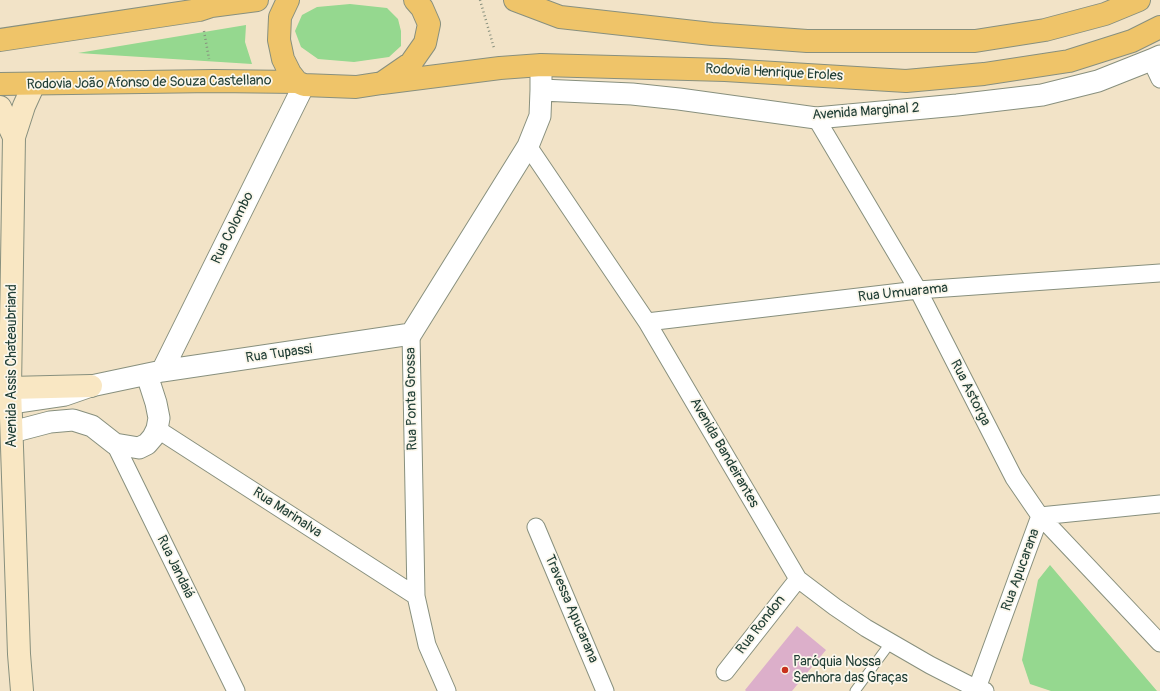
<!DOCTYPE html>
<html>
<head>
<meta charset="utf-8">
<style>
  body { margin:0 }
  canvas { display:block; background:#f2e3c7 }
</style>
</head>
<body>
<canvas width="1160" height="691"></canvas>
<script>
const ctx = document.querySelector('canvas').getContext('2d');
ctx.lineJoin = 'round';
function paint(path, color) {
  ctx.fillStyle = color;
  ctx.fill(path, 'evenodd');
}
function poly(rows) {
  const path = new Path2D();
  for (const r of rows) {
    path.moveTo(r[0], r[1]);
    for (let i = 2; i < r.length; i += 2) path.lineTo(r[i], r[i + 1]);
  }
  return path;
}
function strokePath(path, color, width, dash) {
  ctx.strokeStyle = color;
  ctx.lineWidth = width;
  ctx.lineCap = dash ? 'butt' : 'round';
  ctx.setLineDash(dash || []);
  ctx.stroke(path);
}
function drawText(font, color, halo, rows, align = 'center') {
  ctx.font = font + ' Pangolin,sans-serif';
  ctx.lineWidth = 3.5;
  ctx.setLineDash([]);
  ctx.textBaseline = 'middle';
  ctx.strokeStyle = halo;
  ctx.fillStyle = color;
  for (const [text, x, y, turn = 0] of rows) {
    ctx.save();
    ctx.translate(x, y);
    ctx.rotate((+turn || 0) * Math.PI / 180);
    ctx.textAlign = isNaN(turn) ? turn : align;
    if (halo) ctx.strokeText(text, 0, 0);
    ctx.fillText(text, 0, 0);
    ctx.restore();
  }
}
const green = poly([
  [350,4,387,8,398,19,401,31,401,46,389,57,354,62,318,59,301,47,295,31,302,15,317,7],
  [246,25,245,42,252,64,78,53],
  [1050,565,1157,691,1051,691,1030,684,1022,660,1038,580]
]);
const building = poly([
  [797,626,826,650,792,691,746,691,745,690]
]);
const path = poly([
  [480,0,494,48],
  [204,31,209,59]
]);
const service = poly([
  [855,691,891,642]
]);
const minor = poly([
  [1151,60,1160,79],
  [816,118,918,290,1014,478,1040,516,1160,643],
  [528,146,647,322,798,579,835,607,866,628,930,665,977,689,985,691],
  [647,322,918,290,1160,273],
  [411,334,416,596,427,645,447,691],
  [157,429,416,596],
  [115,444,236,691],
  [536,527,605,691],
  [725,672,798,579],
  [976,691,1040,516,1160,504]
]);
const tertiary = poly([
  [541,90,632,94,679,99,816,118,957,105,1042,95,1098,81,1151,60,1160,56],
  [162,371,304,85],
  [11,403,65,395,91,386,162,371,411,334,528,146,540,116,541,90,541,65],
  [12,432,50,422,73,420,92,426,115,444,139,448,147,444,153,437,157,429,159,418,156,403,147,375]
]);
const secondary = poly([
  [0,107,14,137],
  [10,388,91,386],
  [22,691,19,654,10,388,14,137,24,106,34,84]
]);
const primary = poly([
  [288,0,280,17,279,40,283,59,290,73,297,82,304,85,356,87,382,83,411,63,425,43,429,24,422,8,415,0],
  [515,0,560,17,712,34,807,41,975,41,1045,30,1105,14,1139,0],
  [0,40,199,10,211,6,257,0],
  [382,83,500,68,541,65,725,70,906,81,984,74,1069,61,1132,41,1160,27],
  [0,84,214,81,297,82]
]);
const markers = [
  [785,670,4,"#c8321e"]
];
const streetNames = [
  ["Rodovia Henrique Eroles",774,73,3],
  ["Rodovia João Afonso de Souza Castellano",149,83,-1],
  ["Avenida Marginal 2",866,112,-4],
  ["Rua Colombo",233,228,-64],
  ["Rua Umuarama",903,293,-6],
  ["Rua Tupassi",279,354,-8],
  ["Avenida Assis Chateaubriand",12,366,-90],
  ["Rua Astorga",970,393,63],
  ["Rua Ponta Grossa",412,399,-91],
  ["Avenida Bandeirantes",724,453,60],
  ["Rua Marinalva",287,513,33],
  ["Rua Jandaiá",175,567,64],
  ["Rua Apucarana",1021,570,-70],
  ["Travessa Apucarana",571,609,67],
  ["Rua Rondon",761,625,-52]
];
const poiNames = [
  ["Paróquia Nossa",793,662],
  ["Senhora das Graças",793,678]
];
paint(green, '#95d88f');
paint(building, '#dcafca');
strokePath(service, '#88907e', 11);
strokePath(minor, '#88907e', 19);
strokePath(tertiary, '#88907e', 23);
strokePath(secondary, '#88907e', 24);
strokePath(primary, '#88907e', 24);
strokePath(path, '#88907e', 2.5, [1, 3]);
strokePath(service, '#fff', 9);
strokePath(minor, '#fff', 17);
strokePath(tertiary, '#fff', 21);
strokePath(secondary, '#f9e7c3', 22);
strokePath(primary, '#efc469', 22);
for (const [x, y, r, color] of markers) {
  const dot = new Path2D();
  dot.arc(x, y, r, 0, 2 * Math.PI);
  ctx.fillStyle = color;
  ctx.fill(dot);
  strokePath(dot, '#fbf7ec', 1.5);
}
drawText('14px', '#1f3d34', '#fbf7ec', streetNames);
drawText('14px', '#1f3d34', '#fbf7ec', poiNames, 'left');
</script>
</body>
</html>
